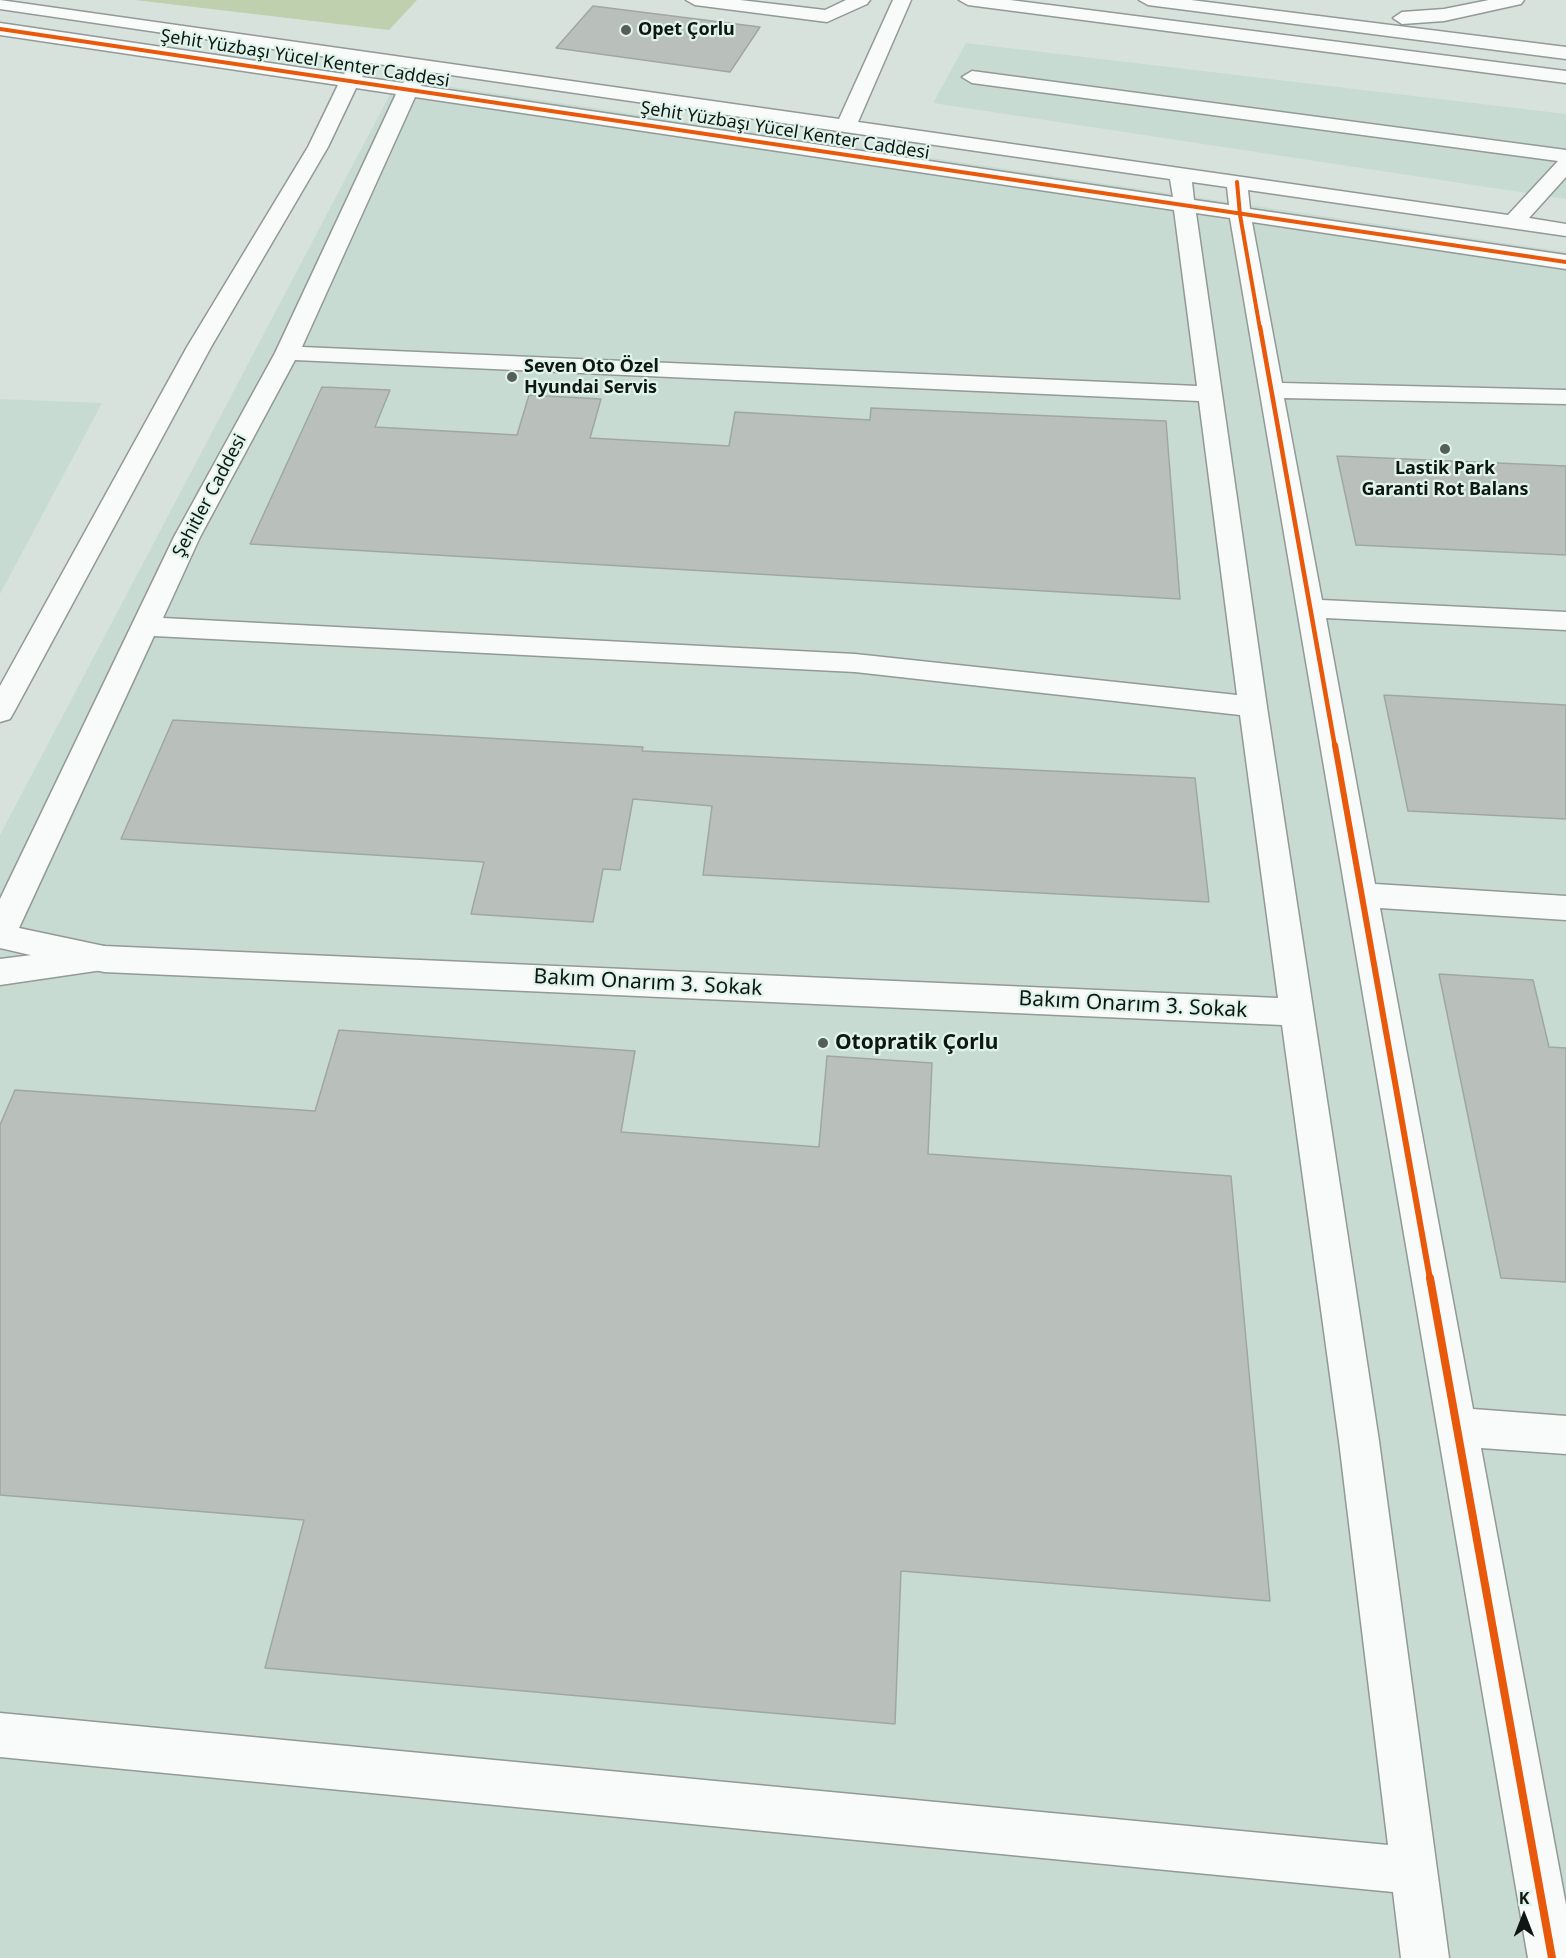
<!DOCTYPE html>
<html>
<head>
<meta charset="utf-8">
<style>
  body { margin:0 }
  #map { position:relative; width:1566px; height:1958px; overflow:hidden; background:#d8e2dd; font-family:"Noto Sans",sans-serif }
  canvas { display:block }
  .north { position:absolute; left:1494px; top:1886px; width:60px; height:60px; -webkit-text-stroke:4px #e0f4ec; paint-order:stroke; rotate:0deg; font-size:16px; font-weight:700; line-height:24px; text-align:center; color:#0f1714 }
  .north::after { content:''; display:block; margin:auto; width:21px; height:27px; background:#0f1714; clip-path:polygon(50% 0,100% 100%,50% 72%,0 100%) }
</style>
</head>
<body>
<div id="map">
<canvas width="1566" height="1958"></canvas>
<div class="north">K</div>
</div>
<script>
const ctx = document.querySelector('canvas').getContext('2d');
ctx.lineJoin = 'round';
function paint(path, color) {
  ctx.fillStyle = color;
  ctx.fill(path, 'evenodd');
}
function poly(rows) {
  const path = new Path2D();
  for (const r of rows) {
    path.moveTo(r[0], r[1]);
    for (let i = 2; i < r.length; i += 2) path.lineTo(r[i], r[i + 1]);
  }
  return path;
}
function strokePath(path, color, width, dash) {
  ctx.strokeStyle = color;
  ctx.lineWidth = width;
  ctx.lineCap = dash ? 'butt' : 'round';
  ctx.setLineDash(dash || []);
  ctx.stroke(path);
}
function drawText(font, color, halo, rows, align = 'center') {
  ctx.font = font + ' "Noto Sans",sans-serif';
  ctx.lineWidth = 4.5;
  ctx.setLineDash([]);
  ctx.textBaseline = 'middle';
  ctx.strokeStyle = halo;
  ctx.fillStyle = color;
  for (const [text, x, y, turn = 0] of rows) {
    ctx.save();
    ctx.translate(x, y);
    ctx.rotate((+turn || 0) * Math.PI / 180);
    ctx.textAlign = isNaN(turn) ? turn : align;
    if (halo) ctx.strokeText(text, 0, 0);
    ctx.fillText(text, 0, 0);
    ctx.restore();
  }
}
const built = poly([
  [966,43,1566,114,1566,199,933,103],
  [398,79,1566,252,1566,1958,0,1958,0,835],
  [0,399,102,403,0,594]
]);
const green = poly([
  [135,0,417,0,389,30]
]);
const building = poly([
  [593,6,760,27,730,72,556,48,593,6],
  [322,387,390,390,375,427,517,435,529,395,601,399,590,438,729,446,735,412,870,420,871,408,1166,421,1180,599,250,544,322,387],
  [1337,456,1566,466,1566,555,1356,545,1337,456],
  [1384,695,1566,705,1566,819,1408,811,1384,695],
  [173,720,643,747,642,751,1195,778,1209,902,703,875,712,806,633,799,620,870,603,869,593,922,471,914,484,862,121,839,173,720],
  [1439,974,1533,980,1549,1047,1566,1048,1566,1282,1501,1278,1439,974],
  [339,1030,635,1051,621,1132,819,1147,827,1056,932,1063,928,1154,1231,1176,1270,1601,901,1571,895,1724,265,1668,304,1520,0,1495,0,1125,15,1090,315,1111,339,1030]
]);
const minor = poly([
  [0,0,839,119,893,0,911,0,858,122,1508,215,1558,161,972,83,962,77,972,71,1566,150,1566,177,1529,218,1566,224,1566,236,1248,190,1250,209,1566,255,1566,269,1252,222,1282,383,1566,390,1566,404,1284,398,1322,600,1566,612,1566,630,1326,618,1375,884,1566,896,1566,920,1380,908,1473,1409,1566,1416,1566,1454,1481,1448,1566,1905,1566,1958,1528,1958,1230,218,1196,213,1267,707,1379,1441,1449,1958,1401,1958,1393,1892,0,1757,0,1713,1388,1845,1339,1441,1282,1025,104,972,0,948,0,899,174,537,275,353,396,94,356,88,328,147,211,347,14,712,10,719,0,722,0,686,187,347,308,147,338,85,0,35,0,23,344,74,355,61,0,9,0,0],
  [370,63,414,69,403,83,362,77,370,63],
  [430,72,1170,179,1173,197,421,86,430,72],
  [415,97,1174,210,1197,386,302,347,415,97],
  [1192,182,1227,187,1229,205,1194,200,1192,182],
  [295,360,1199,401,1237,695,855,654,163,618,200,537,295,360],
  [154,636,855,672,1240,715,1278,998,104,946,19,928,154,636],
  [686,0,740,0,825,10,846,0,870,0,867,4,827,22,695,5,686,0]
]);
const major = poly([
  [104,946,116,950,120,959,116,968,0,985,0,959,104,946]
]);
const highway = poly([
  [959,0,1010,0,1566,71,1566,83,968,5,959,0],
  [1139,0,1191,0,1566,47,1566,59,1148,5,1139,0],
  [1489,0,1524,0,1521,4,1444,21,1402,24,1393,18,1402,12,1444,9,1489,0]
]);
const cyclewayFar3 = poly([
  [0,29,1566,262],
  [1237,182,1240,215,1260,329]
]);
const cyclewayFar2 = poly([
  [1260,327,1335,747]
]);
const cyclewayFar1 = poly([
  [1335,745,1430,1279]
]);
const cycleway = poly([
  [1430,1278,1552,1958]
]);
const markers = [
  [626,30,6,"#555e5a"],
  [512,377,6,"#555e5a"],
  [1445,449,6,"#555e5a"],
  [823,1043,6,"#555e5a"]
];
const farPoinames = [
  ["Opet Çorlu",638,30],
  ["Seven Oto Özel",524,367],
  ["Hyundai Servis",524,388],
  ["Lastik Park",1445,469,"center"],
  ["Garanti Rot Balans",1445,490,"center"]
];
const farStreetnames = [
  ["Şehit Yüzbaşı Yücel Kenter Caddesi",305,59,9],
  ["Şehit Yüzbaşı Yücel Kenter Caddesi",785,131,9],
  ["Şehitler Caddesi",210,496,-62]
];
const streetNames = [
  ["Bakım Onarım 3. Sokak",648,983,3],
  ["Bakım Onarım 3. Sokak",1133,1005,3]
];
const poiNames = [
  ["Otopratik Çorlu",835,1043]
];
paint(built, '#c7dbd2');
paint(green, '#bed0ad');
paint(building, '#b9c0bb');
strokePath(building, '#a0a7a3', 1.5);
strokePath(minor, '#929996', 3);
strokePath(major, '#929996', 3);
strokePath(highway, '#929996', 3);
paint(minor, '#f9fbfa');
paint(major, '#f9fbfa');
paint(highway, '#f9fbfa');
strokePath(cyclewayFar3, '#e8590c', 4);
strokePath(cyclewayFar2, '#e8590c', 4.5);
strokePath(cyclewayFar1, '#e8590c', 6);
strokePath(cycleway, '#e8590c', 8);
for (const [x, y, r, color] of markers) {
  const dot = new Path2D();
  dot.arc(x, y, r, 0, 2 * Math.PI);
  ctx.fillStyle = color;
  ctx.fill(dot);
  strokePath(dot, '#e0f4ec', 2);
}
drawText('bold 18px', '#0f1714', '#e0f4ec', farPoinames, 'left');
drawText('18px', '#0f1714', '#e0f4ec', farStreetnames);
drawText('21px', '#0f1714', '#e0f4ec', streetNames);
drawText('bold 21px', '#0f1714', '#e0f4ec', poiNames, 'left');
</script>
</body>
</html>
